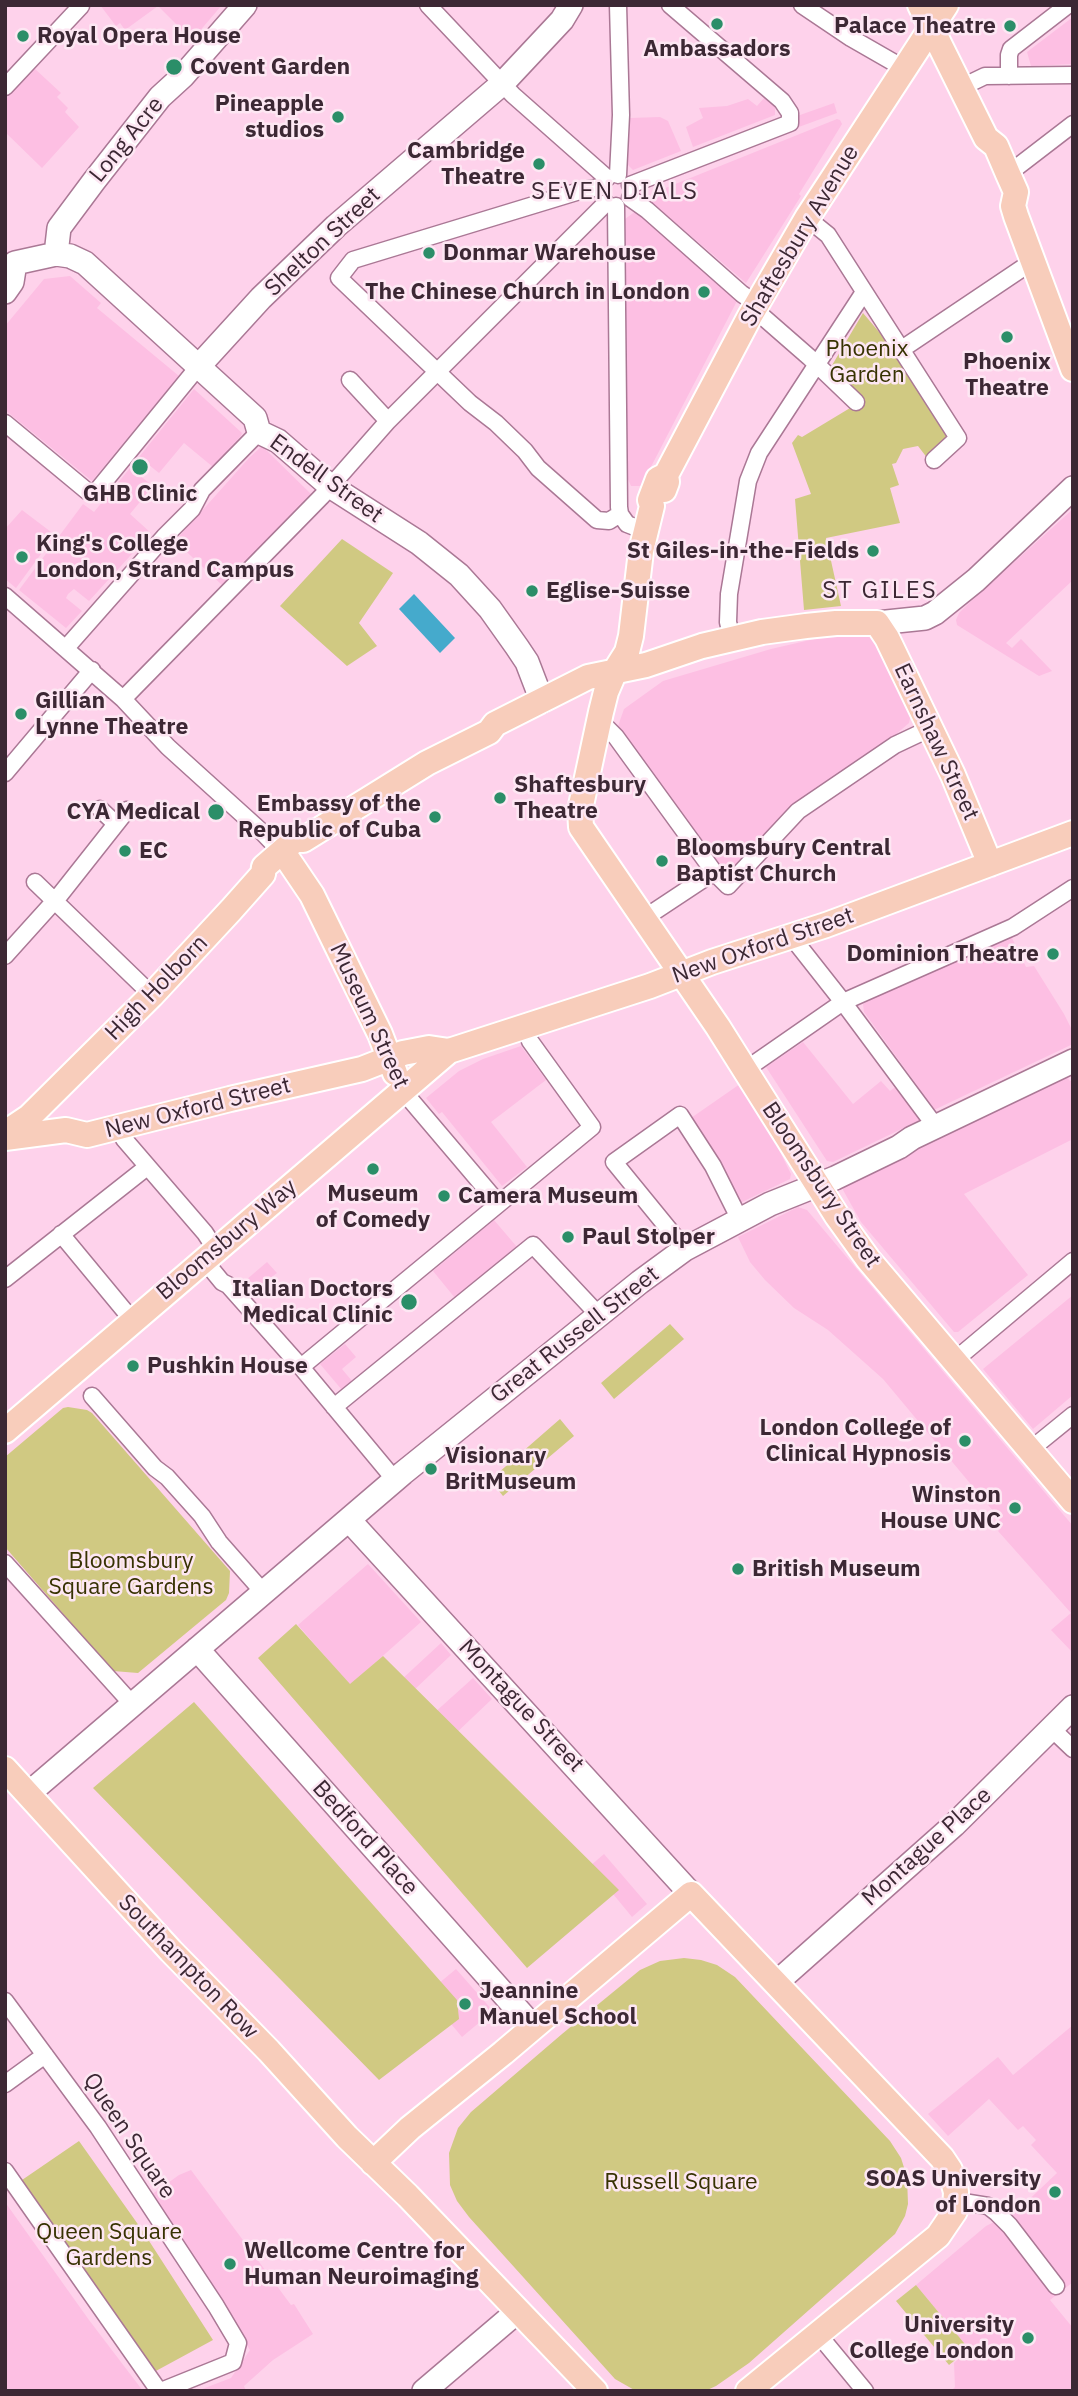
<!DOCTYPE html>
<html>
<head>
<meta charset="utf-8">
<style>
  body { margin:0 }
  #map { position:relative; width:1078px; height:2396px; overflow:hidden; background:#fed2eb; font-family:"IBM Plex Sans",sans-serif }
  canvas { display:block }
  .frame { position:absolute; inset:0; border:7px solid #3c2834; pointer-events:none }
</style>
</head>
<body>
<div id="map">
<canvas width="1078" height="2396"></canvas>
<div class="frame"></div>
</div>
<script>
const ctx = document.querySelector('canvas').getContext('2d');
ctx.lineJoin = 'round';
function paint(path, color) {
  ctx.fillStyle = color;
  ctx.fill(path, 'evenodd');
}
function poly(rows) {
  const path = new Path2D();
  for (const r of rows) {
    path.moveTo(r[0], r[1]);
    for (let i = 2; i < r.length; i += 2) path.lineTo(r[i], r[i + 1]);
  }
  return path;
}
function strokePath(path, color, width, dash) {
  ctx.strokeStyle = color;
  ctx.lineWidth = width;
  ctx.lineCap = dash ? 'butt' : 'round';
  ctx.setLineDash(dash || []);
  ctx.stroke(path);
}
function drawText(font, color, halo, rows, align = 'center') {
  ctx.font = font + ' "IBM Plex Sans",sans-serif';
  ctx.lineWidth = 5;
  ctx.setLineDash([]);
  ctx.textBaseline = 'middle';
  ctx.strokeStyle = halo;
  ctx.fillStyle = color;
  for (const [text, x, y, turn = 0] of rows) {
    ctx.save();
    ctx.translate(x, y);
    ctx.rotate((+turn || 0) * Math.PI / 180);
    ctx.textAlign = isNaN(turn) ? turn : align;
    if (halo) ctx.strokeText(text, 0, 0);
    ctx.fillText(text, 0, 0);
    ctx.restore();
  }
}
const built = poly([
  [100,5,222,5,192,40,158,6,125,30,120,23,116,26],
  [1073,17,1073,64,1031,66,1027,52],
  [34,68,61,93,57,97,68,108,65,112,79,127,42,168,5,132,5,100],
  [765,97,775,107,775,115,693,147,686,127,703,118,699,108,727,106,748,99,757,106],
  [834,103,837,113,643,184,636,173],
  [660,117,668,121,681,151,633,170,628,165,630,118],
  [837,119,840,120,842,124,799,194,801,196,746,283,650,201,653,193],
  [636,211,737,301,641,486,631,486,627,477,625,219],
  [70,276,101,303,97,308,179,376,92,481,5,410,5,326,44,279],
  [194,389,242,433,241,436,213,467,184,443,159,473,139,457],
  [262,446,311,494,222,585,175,541,249,458],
  [130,468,153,486,130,514,151,533,89,601,74,589,68,594,66,598,82,611,66,628,19,590,83,504,94,512],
  [1073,509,1073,580,1006,643,1012,648,1021,639,1052,671,1039,676,957,625,956,620,959,613,968,604],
  [22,510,55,535,16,588,5,579,5,529],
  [873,634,911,714,909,723,887,742,788,813,736,865,720,865,617,729,624,709,663,681,771,649,823,637],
  [1011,936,1026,967,1034,966,1064,1014,1073,1032,1073,1044,936,1109,934,1109,864,1012,863,1004,870,1000,870,999],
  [803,1042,853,1104,881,1081,890,1091,898,1085,920,1120,833,1162,827,1161,766,1067],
  [521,1046,546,1080,491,1122,527,1167,502,1186,442,1112,439,1114,426,1098,459,1071,483,1059],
  [1066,1076,1070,1081,1073,1080,1073,1139,964,1194,1028,1275,958,1332,954,1332,861,1222,843,1190,844,1185],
  [740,1084,769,1132,771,1132,780,1145,778,1148,791,1174,790,1179,740,1203,717,1157,691,1118],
  [798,1207,807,1210,1073,1526,1073,1653,1051,1630,1071,1613,998,1531,1001,1528,999,1518,883,1379,828,1330,794,1308,765,1280,750,1262,738,1237],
  [494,1220,517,1247,455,1298,433,1271],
  [267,1262,277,1273,254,1290,246,1280],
  [1073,1295,1073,1395,1033,1429,983,1369],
  [345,1344,356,1357,342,1369,352,1381,342,1390,320,1364],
  [368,1564,421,1622,350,1685,298,1625],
  [441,1643,451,1655,412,1692,401,1680],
  [473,1678,492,1699,453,1736,433,1714],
  [604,1854,647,1904,632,1917,590,1866],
  [456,1969,493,2011,462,2037,426,1994],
  [1073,2025,1073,2282,1050,2300,1073,2328,1073,2391,951,2391,955,2387,954,2363,969,2349,916,2285,986,2226,1018,2210,1057,2173,1031,2145,1036,2140,1023,2126,1018,2130,989,2099,948,2136,928,2114,998,2057,1013,2075],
  [191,2170,291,2305,294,2304,313,2334,273,2360,244,2386,246,2391,197,2391,231,2378,250,2350,151,2195,179,2175],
  [5,2202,89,2320,143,2391,5,2391]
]);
const green = poly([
  [863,313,885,339,951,439,928,459,918,446,903,449,896,463,892,464,899,485,890,488,900,523,826,538,841,606,804,610,795,499,811,494,792,443,798,435,802,437,860,402,831,367],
  [342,539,393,573,359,623,377,646,347,666,280,606],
  [670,1324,684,1339,614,1399,601,1383],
  [68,1407,87,1410,92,1413,230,1571,229,1593,226,1600,138,1673,113,1671,5,1547,5,1457,63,1408],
  [560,1419,574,1436,503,1496,490,1480],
  [296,1624,350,1684,383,1656,619,1890,527,1968,258,1658],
  [194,1702,457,2000,459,2019,379,2080,93,1788],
  [684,1958,701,1960,717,1965,735,1977,890,2141,901,2158,907,2177,908,2204,905,2216,895,2234,749,2363,716,2386,705,2391,636,2391,615,2379,469,2217,457,2201,450,2185,449,2153,458,2128,471,2112,562,2034,640,1970,660,1961],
  [79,2141,142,2230,213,2340,154,2372,22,2180],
  [916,2285,969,2349,949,2365,896,2301]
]);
const water = poly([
  [414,594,455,638,440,653,399,609]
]);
const street = poly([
  [428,5,513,95,607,178],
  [802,5,851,38,905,69],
  [1009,76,1009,55,1011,49,1068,5],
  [5,87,81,6],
  [960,88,985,76,1073,75],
  [1008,174,1073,124],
  [618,175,621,115,618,5],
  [630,185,790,123,790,113,782,101,670,5],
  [600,187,583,190,353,260,339,278,470,403,496,423,525,451,538,468,597,520,609,521,620,514],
  [630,198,647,210,742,294,757,304],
  [616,206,619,507,620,514,627,524,645,531],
  [807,218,828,235,958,438,934,460],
  [754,309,809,357,856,402],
  [902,349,1033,261],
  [350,380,388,421],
  [5,423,87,491,95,493,198,367],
  [5,596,123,699,168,747,263,833,287,858],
  [732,639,728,622,729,594,748,481,759,453,864,292],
  [66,648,164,537,192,509,202,490,259,432],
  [123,699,322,496,388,421,606,203],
  [598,725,607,728,616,737,714,872,728,886,798,811,895,745,931,728],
  [5,773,92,670],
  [100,809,116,824],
  [35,882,152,995],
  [643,919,714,872],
  [791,936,843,1002,936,1127],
  [5,956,59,896,127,810],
  [745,1070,843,1002,1013,927,1073,888],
  [403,1091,498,1203],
  [118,1127,124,1139,205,1233,216,1250],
  [61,1234,133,1321],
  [685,1249,614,1162,680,1115,713,1166,740,1220],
  [204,1260,222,1282,228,1285,301,1367,395,1480],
  [5,1279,147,1167],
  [955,1360,1073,1261],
  [301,1367,592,1127,530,1041,524,1025],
  [92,1396,155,1468,167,1477,202,1516,219,1542,264,1593],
  [334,1407,533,1245,593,1309,601,1314],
  [1030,1450,1073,1415],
  [5,1563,133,1705],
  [1052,1729,1073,1749],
  [5,2001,98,2127,216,2306,238,2343,233,2362,161,2391],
  [5,2084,45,2055],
  [5,2171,159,2391],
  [957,2201,988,2206,997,2213,1010,2226,1056,2286],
  [818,2334,865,2391]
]);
const secondary = poly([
  [56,254,59,228,94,181,160,97,183,76,245,5],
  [5,292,12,282,15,263,56,254,70,256,85,263,255,418,259,432,278,441,330,486,419,543,459,575,490,609,517,647,527,662,542,701],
  [198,367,261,298,336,226,503,83,562,20,571,5],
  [877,623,925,618,935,613,976,580,1073,488],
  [349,1520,691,1894],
  [197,1649,533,2027],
  [28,1794,403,1473,640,1282,685,1249,770,1204,835,1178,899,1147,912,1138,1073,1061],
  [776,1983,954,1825,1073,1707],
  [424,2391,518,2311]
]);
const primary = poly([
  [920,5,986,138,996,146,1008,174,1016,192,1013,206,1016,216,1073,369],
  [666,475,658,479,650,500,652,506,641,551,631,636,627,652,615,671,606,692,601,712,580,810,581,827,718,1027,837,1216,868,1259,1073,1501],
  [664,490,667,482,666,475,750,316,807,218,946,5],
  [287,858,312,895,380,1034,395,1073],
  [5,1133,29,1117,152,995,231,910,263,874,264,867,296,839,303,840,427,763,489,732,495,724,588,677,646,665,702,646,762,632,806,626,836,623,877,623,887,638,953,775,990,864],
  [5,1138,66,1130,87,1135,230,1099,362,1069,403,1053,429,1048,449,1051],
  [5,1431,449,1051,650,986,712,962,826,925,1073,833],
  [5,1769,171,1951,269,2051,347,2137,408,2196,595,2391],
  [373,2163,410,2128,503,2053,691,1894,942,2158,950,2170,956,2192,955,2211,938,2236,748,2391]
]);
const markers = [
  [717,24,7,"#2b8e68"],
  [1010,26,7,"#2b8e68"],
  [23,36,7,"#2b8e68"],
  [174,67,9,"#2b8e68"],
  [338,117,7,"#2b8e68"],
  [539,164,7,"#2b8e68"],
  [429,253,7,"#2b8e68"],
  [704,292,7,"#2b8e68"],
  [1007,337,7,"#2b8e68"],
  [140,467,9,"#2b8e68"],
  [873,551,7,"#2b8e68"],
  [22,557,7,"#2b8e68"],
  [532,591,7,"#2b8e68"],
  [21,714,7,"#2b8e68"],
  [500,798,7,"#2b8e68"],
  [216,812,9,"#2b8e68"],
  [435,817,7,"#2b8e68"],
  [125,851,7,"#2b8e68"],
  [662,861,7,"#2b8e68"],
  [1053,954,7,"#2b8e68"],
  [373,1169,7,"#2b8e68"],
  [444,1196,7,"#2b8e68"],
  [568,1237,7,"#2b8e68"],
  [409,1302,9,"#2b8e68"],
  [133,1366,7,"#2b8e68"],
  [965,1441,7,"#2b8e68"],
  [431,1469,7,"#2b8e68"],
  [1015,1508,7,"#2b8e68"],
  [738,1569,7,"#2b8e68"],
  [465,2004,7,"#2b8e68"],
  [1055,2192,7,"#2b8e68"],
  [230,2264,7,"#2b8e68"],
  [1028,2338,7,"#2b8e68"]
];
const poiNames = [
  ["Palace Theatre",996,26,"right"],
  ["Royal Opera House",37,36],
  ["Ambassadors",717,49,"center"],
  ["Covent Garden",190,67],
  ["Pineapple",324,104,"right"],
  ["studios",324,130,"right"],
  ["Cambridge",525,151,"right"],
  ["Theatre",525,177,"right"],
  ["Donmar Warehouse",443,253],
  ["The Chinese Church in London",690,292,"right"],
  ["Phoenix",1007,362,"center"],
  ["Theatre",1007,388,"center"],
  ["GHB Clinic",140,494,"center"],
  ["King's College",36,544],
  ["London, Strand Campus",36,570],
  ["St Giles-in-the-Fields",859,551,"right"],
  ["Eglise-Suisse",546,591],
  ["Gillian",35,701],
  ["Lynne Theatre",35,727],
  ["Shaftesbury",514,785],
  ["Theatre",514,811],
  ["Embassy of the",421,804,"right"],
  ["Republic of Cuba",421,830,"right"],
  ["CYA Medical",200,812,"right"],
  ["Bloomsbury Central",676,848],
  ["Baptist Church",676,874],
  ["EC",139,851],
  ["Dominion Theatre",1039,954,"right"],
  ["Museum",373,1194,"center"],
  ["of Comedy",373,1220,"center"],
  ["Camera Museum",458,1196],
  ["Paul Stolper",582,1237],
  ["Italian Doctors",393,1289,"right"],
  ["Medical Clinic",393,1315,"right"],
  ["Pushkin House",147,1366],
  ["London College of",951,1428,"right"],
  ["Clinical Hypnosis",951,1454,"right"],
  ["Visionary",445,1456],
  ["BritMuseum",445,1482],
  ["Winston",1001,1495,"right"],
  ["House UNC",1001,1521,"right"],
  ["British Museum",752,1569],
  ["Jeannine",479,1991],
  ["Manuel School",479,2017],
  ["SOAS University",1041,2179,"right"],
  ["of London",1041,2205,"right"],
  ["Wellcome Centre for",244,2251],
  ["Human Neuroimaging",244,2277],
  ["University",1014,2325,"right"],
  ["College London",1014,2351,"right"]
];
const streetNames = [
  ["Long Acre",127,140,-51],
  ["Shaftesbury Avenue",800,236,-59],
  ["Shelton Street",323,242,-43],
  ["Endell Street",326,479,36],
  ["Earnshaw Street",936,742,65],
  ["New Oxford Street",763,946,-19],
  ["High Holborn",157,988,-46],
  ["Museum Street",369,1016,65],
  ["New Oxford Street",198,1108,-14],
  ["Bloomsbury Street",821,1185,56],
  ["Bloomsbury Way",227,1240,-40],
  ["Great Russell Street",575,1335,-38],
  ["Montague Street",521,1706,47],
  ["Bedford Place",365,1838,48],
  ["Montague Place",927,1847,-42],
  ["Southampton Row",188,1967,46],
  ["Queen Square",129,2136,56]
];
const parkNames = [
  ["Phoenix",867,349],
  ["Garden",867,375],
  ["Bloomsbury",131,1561],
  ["Square Gardens",131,1587],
  ["Russell Square",681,2182],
  ["Queen Square",109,2232],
  ["Gardens",109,2258]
];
const neighbourhoodNames = [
  ["SEVEN DIALS",615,192],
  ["ST GILES",880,591]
];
paint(built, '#fdbfe3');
paint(green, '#d0c982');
paint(water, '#45aacc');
strokePath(street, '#aa7895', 19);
strokePath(secondary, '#aa7895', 26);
strokePath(primary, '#fff', 28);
strokePath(street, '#fff', 16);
strokePath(secondary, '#fff', 23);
strokePath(primary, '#f8cdbb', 24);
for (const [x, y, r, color] of markers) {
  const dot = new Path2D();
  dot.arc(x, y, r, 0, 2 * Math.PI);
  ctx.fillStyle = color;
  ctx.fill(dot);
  strokePath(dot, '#fde7f3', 2.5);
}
drawText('bold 23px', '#3c2834', '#fde7f3', poiNames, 'left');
drawText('23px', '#3c2834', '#fde7f3', streetNames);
drawText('23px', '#373202', '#fde7f3', parkNames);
ctx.letterSpacing = '2px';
drawText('24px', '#3c2834', '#fde7f3', neighbourhoodNames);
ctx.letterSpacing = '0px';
</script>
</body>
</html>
